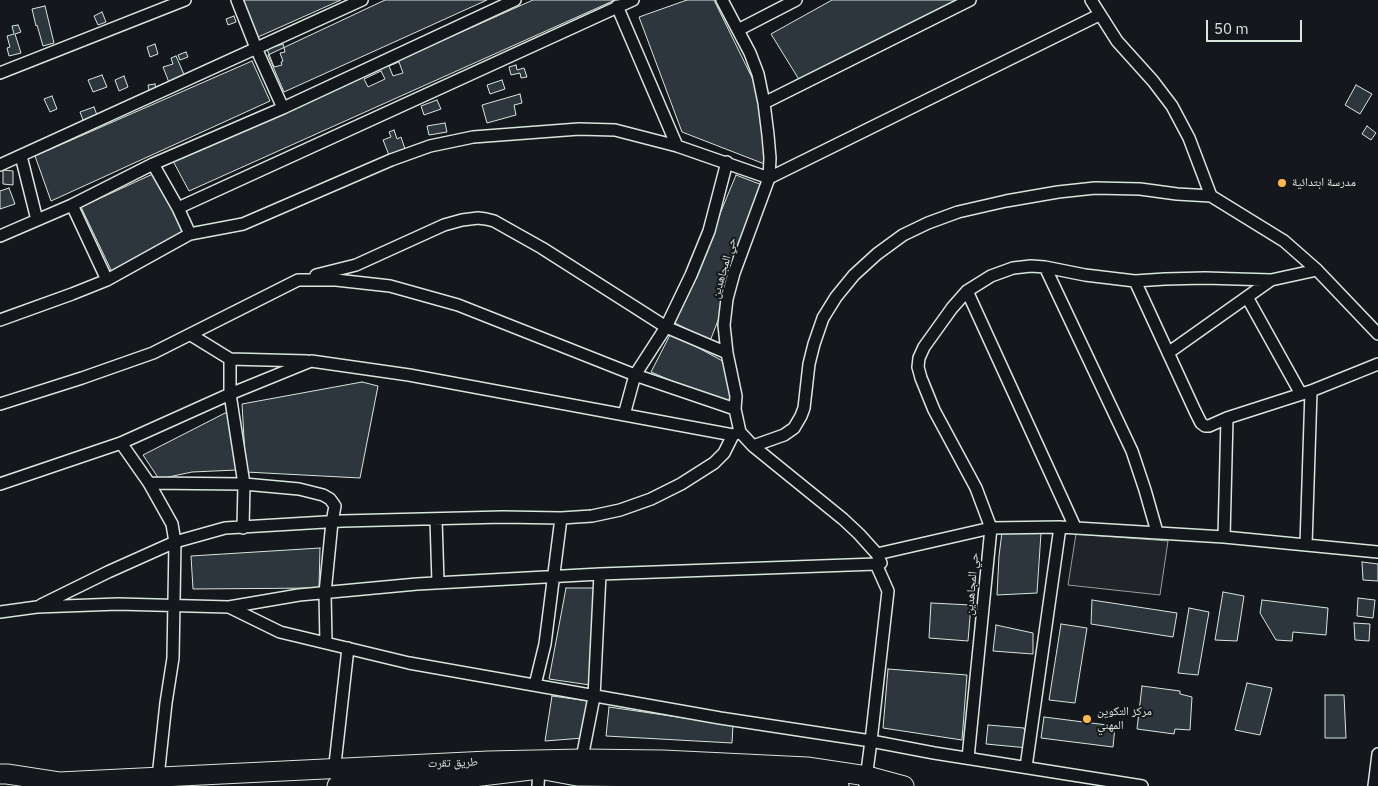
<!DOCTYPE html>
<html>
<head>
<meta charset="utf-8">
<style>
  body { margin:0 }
  #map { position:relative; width:1378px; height:786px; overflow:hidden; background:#14181c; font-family:"IBM Plex Sans",sans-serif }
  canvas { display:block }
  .scale { position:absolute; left:1206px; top:20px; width:96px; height:22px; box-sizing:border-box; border:2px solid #d8e6dc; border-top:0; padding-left:6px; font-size:15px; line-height:18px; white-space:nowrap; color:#d8e6dc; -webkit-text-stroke:4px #14181c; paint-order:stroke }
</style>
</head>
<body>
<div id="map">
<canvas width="1378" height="786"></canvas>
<div class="scale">50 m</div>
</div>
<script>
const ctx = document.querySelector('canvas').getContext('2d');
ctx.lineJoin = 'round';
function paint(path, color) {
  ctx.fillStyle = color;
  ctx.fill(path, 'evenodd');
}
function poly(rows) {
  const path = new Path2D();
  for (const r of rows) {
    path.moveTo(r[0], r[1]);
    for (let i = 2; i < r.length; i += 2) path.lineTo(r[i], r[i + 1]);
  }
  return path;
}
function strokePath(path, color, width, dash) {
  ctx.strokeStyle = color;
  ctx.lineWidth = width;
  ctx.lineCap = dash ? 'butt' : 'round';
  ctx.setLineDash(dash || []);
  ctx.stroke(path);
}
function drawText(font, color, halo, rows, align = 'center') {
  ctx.font = font + ' "IBM Plex Sans","Noto Naskh Arabic",sans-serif';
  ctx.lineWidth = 4;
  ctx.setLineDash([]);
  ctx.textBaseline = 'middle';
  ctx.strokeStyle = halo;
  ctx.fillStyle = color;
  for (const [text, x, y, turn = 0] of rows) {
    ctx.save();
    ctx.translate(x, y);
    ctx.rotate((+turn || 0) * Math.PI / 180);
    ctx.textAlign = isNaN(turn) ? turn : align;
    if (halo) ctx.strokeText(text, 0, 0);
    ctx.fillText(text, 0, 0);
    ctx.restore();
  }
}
const green = poly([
  [1076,534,1168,541,1160,595,1068,585,1076,534]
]);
const building = poly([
  [243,0,341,0,258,37,243,0],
  [385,0,487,0,284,92,268,55,385,0],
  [533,0,615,0,189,191,173,161,533,0],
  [687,0,714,0,763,100,767,165,682,132,639,17,687,0],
  [832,0,972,0,803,86,771,34,832,0],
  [45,6,54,43,43,46,37,25,36,26,32,9,45,6],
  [102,12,106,22,98,25,94,16,102,12],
  [234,16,236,22,228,25,226,19,234,16],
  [18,25,21,32,15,34,21,53,9,56,7,48,10,47,7,36,14,34,12,26,18,25],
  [155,44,158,54,150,57,147,47,155,44],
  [283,44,285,52,280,53,283,61,281,62,282,65,274,67,267,49,283,44],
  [186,52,188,57,180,60,178,55,186,52],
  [176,56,186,79,170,85,163,67,173,64,171,58,176,56],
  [252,61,270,101,51,201,35,156,252,61],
  [399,62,403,73,393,76,389,66,399,62],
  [516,65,517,70,524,68,527,77,521,78,520,73,511,75,509,67,516,65],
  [381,71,385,79,368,87,364,79,381,71],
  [102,75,107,87,93,92,88,80,102,75],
  [124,76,128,87,119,91,115,80,124,76],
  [502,80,505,89,490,94,487,85,502,80],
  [155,84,156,90,149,91,148,85,155,84],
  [1356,85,1372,94,1360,114,1345,105,1356,85],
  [520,94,522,103,514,105,516,115,487,123,482,105,520,94],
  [52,96,57,109,50,112,44,99,52,96],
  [437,100,441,109,424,115,421,106,437,100],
  [94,107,97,115,83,120,80,112,94,107],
  [445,123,447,132,429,135,427,126,445,123],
  [1367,126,1376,133,1371,140,1362,134,1367,126],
  [394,130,397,139,401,137,405,149,389,155,383,140,391,137,389,132,394,130],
  [3,170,13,171,13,185,3,184,3,170],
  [155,173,188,241,112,272,81,207,155,173],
  [736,175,770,188,710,341,675,323,736,175],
  [9,188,15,204,0,209,0,191,9,188],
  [671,333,730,365,740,410,651,372,671,333],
  [362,382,378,386,360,478,246,472,242,404,362,382],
  [231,410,237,470,192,472,159,479,143,455,231,410],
  [1002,532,1041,533,1037,593,997,595,999,556,1002,532],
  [320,548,319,588,193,589,191,556,320,548],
  [1362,562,1378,564,1378,581,1363,580,1362,562],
  [566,588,600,588,590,685,549,679,566,588],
  [1223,592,1244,596,1237,641,1215,640,1223,592],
  [1358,598,1375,600,1373,618,1357,616,1358,598],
  [1092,600,1177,613,1173,637,1091,624,1092,600],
  [1262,600,1328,608,1326,635,1293,632,1292,641,1276,640,1260,613,1262,600],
  [931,603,971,605,968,641,929,638,931,603],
  [1189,608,1209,612,1198,675,1178,673,1189,608],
  [1354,623,1370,624,1369,641,1355,640,1354,623],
  [1061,624,1087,628,1075,703,1049,700,1061,624],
  [996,625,1033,633,1033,654,993,651,996,625],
  [888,669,967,675,962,740,883,728,888,669],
  [1247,683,1272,688,1260,735,1235,730,1247,683],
  [1142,686,1180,691,1180,694,1192,697,1190,730,1175,729,1174,734,1137,729,1142,686],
  [1325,695,1344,695,1346,738,1325,738,1325,695],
  [552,696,589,701,583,738,545,741,552,696],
  [609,707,733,725,732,743,606,736,609,707],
  [1044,717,1115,726,1113,747,1041,738,1044,717],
  [988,725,1024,728,1028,748,986,744,988,725]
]);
const minor = poly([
  [237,0,256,48,283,108],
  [722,0,750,53,758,74,764,103,768,135,770,158,769,178,734,273,727,299,724,325,727,353,736,396,735,409,740,432,753,446,843,519,859,534,877,554,881,563,876,564],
  [1091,0,1117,41,1153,81,1172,106,1189,138,1211,196],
  [617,6,677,146],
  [738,30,796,0],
  [0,73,185,0],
  [764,103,970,0],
  [21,156,37,220],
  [153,164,178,208,190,234],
  [0,165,362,0],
  [72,205,107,280],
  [178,208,633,0],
  [0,236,72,205,153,164,283,108,515,0],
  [1045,267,1132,451,1145,490,1157,532],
  [316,275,356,265,444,225,462,220,478,218,486,219,494,221,542,248,666,327,727,353],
  [1135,281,1195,411,1201,423,1205,426,1209,426,1227,418,1311,391,1378,364],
  [967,291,1075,527],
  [1247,297,1301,394],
  [0,320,72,294,107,280,190,234,243,224,391,160,430,146,473,137,579,129,615,130,677,146,769,178,1099,15],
  [191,335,230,359,307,361],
  [1168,353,1271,280],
  [230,359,230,394,244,484,243,528],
  [0,404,82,378,153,353,298,280,336,280,390,286,458,305,635,375,735,409],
  [624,415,635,375,666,327,691,275,709,231,727,162],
  [121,443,149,483,172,524,175,542,173,658,166,703,158,777],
  [753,446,784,435,794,428,801,416,804,408,809,364,814,344,823,318,836,297,854,275,877,254,903,235,928,223,958,212,1006,201,1058,192,1095,188,1140,189,1177,194,1211,196,1284,241,1317,270,1378,334],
  [149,483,244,484,299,489,323,495,330,499,335,506,332,522,325,593,326,643],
  [0,484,121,443,230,394,311,361,409,375,733,435,740,432],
  [436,519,438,583],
  [1224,537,1227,418],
  [1306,545,1311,391],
  [877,554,991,528,1060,527,1224,537,1378,552],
  [41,605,108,572,175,542,225,528,342,521,503,517,561,518,592,516,620,510,651,499,681,484,714,463,724,453,733,435],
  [229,607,280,632,409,663,720,718,871,741,934,753,1142,786],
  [0,612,37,607,118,604,229,607,299,595,417,584,600,574,876,564],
  [535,685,545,644,561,518],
  [968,758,991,528,976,488,934,410,921,378,918,367,919,358,924,347,952,308,967,291,991,276,1013,268,1031,266,1045,267,1085,275,1135,281,1165,279,1205,278,1271,280,1317,270],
  [581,763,594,697,600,574],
  [1026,767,1060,527],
  [334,773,348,648],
  [538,786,539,769],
  [865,786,871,741,888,591,876,564],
  [1374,786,1378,754]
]);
const primary = poly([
  [0,774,7,774,59,782,488,761,582,759,663,760,807,767,867,776,904,786],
  [337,786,425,783,539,769,577,776,733,778,822,783,839,786]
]);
const markers = [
  [1282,183,5,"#ffb74d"],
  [1087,719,5,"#ffb74d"]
];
const poiNames = [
  ["مدرسة ابتدائية",1292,183],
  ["مركز التكوين",1097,712],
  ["المهني",1097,726]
];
const streetNames = [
  ["حي المجاهدين",724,268,-74],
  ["حي المجاهدين",972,584,-85],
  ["طريق تقرت",453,763,-2]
];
paint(green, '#202428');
strokePath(green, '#939e99', 1);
paint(building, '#2c363c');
strokePath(building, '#d8e6dc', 1);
strokePath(minor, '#d8e6dc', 14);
strokePath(primary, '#d8e6dc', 21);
strokePath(minor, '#14181c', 11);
strokePath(primary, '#14181c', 19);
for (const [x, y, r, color] of markers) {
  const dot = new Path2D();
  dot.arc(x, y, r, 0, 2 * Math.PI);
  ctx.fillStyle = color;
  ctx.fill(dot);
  strokePath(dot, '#14181c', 2);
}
drawText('12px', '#d8e6dc', '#14181c', poiNames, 'left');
drawText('12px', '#d8e6dc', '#14181c', streetNames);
</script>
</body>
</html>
